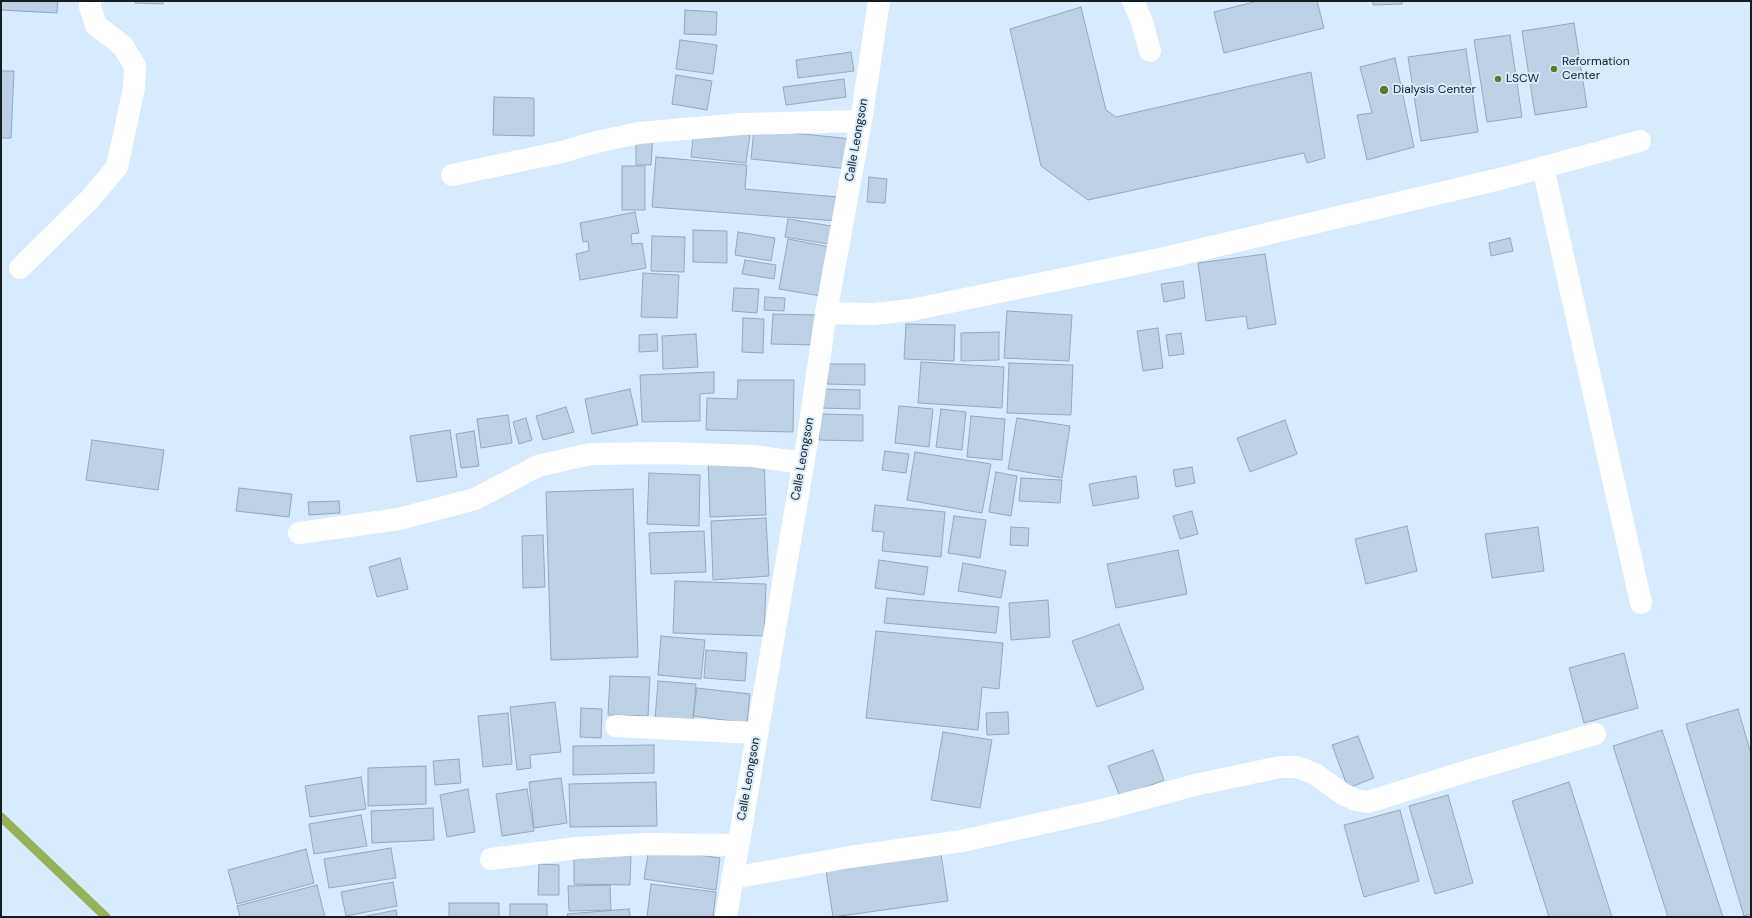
<!DOCTYPE html>
<html>
<head>
<meta charset="utf-8">
<style>
  body { margin:0 }
  #map { position:relative; width:1752px; height:918px; overflow:hidden; background:#d8eafd; font-family:"DM Sans",sans-serif }
  canvas { display:block }
  .frame { position:absolute; inset:0; border:2px solid #151c22; pointer-events:none }
</style>
</head>
<body>
<div id="map">
<canvas width="1752" height="918"></canvas>
<div class="frame"></div>
</div>
<script>
const ctx = document.querySelector('canvas').getContext('2d');
ctx.lineJoin = 'round';
function poly(rows) {
  const path = new Path2D();
  for (const r of rows) {
    path.moveTo(r[0], r[1]);
    for (let i = 2; i < r.length; i += 2) path.lineTo(r[i], r[i + 1]);
  }
  return path;
}
function strokePath(path, color, width, dash) {
  ctx.strokeStyle = color;
  ctx.lineWidth = width;
  ctx.lineCap = dash ? 'butt' : 'round';
  ctx.setLineDash(dash || []);
  ctx.stroke(path);
}
function paint(path, color) {
  ctx.fillStyle = color;
  ctx.fill(path, 'evenodd');
}
function drawText(font, color, halo, rows, align = 'center') {
  ctx.font = font + ' "DM Sans",sans-serif';
  ctx.lineWidth = 4;
  ctx.setLineDash([]);
  ctx.textBaseline = 'middle';
  ctx.strokeStyle = halo;
  ctx.fillStyle = color;
  for (const [text, x, y, turn = 0] of rows) {
    ctx.save();
    ctx.translate(x, y);
    ctx.rotate((+turn || 0) * Math.PI / 180);
    ctx.textAlign = isNaN(turn) ? turn : align;
    if (halo) ctx.strokeText(text, 0, 0);
    ctx.fillText(text, 0, 0);
    ctx.restore();
  }
}
const stream = poly([
  [1,817,106,917]
]);
const building = poly([
  [1,1,58,1,57,13,1,10,1,1],
  [136,1,163,1,163,4,135,3,136,1],
  [1258,1,1317,1,1324,28,1224,53,1214,12,1258,1],
  [1373,1,1402,1,1402,4,1373,5,1373,1],
  [1081,7,1106,110,1116,117,1311,72,1325,158,1307,163,1304,153,1088,200,1041,166,1010,29,1081,7],
  [685,10,717,12,716,35,684,34,685,10],
  [1574,23,1587,107,1535,115,1522,31,1574,23],
  [1510,35,1522,117,1487,122,1474,40,1510,35],
  [680,40,717,45,713,74,676,69,680,40],
  [1466,49,1478,132,1421,141,1408,57,1466,49],
  [851,52,854,71,798,78,796,60,851,52],
  [1395,58,1414,147,1367,160,1357,115,1372,113,1360,67,1395,58],
  [1,71,14,71,11,138,1,138,1,71],
  [676,75,712,81,707,110,672,104,676,75],
  [844,79,846,97,786,105,783,87,844,79],
  [494,97,534,98,534,136,493,135,494,97],
  [694,129,750,135,746,163,691,157,694,129],
  [754,129,852,139,849,169,751,159,754,129],
  [636,136,653,136,651,165,636,165,636,136],
  [656,157,747,165,745,189,838,197,836,221,652,207,656,157],
  [622,166,645,166,645,210,622,210,622,166],
  [869,177,887,179,885,203,867,202,869,177],
  [635,212,639,233,631,234,632,244,642,243,646,268,580,280,576,254,589,251,588,241,583,242,580,223,635,212],
  [788,219,838,227,835,245,785,237,788,219],
  [693,230,727,231,727,263,693,262,693,230],
  [738,232,775,238,771,261,735,255,738,232],
  [652,236,685,237,684,272,651,271,652,236],
  [1510,238,1513,251,1491,256,1489,243,1510,238],
  [788,239,830,247,821,296,779,289,788,239],
  [1265,254,1276,324,1248,329,1246,316,1206,321,1198,263,1265,254],
  [745,260,776,265,774,279,742,274,745,260],
  [643,273,679,275,677,318,641,317,643,273],
  [1183,281,1185,298,1164,302,1161,284,1183,281],
  [734,288,759,289,757,313,732,311,734,288],
  [765,297,785,298,784,311,764,310,765,297],
  [1007,311,1072,315,1069,361,1004,358,1007,311],
  [773,314,818,315,817,345,771,344,773,314],
  [743,318,764,319,763,353,742,352,743,318],
  [906,324,955,325,954,361,904,359,906,324],
  [1158,328,1163,368,1143,371,1137,331,1158,328],
  [999,332,999,360,961,361,961,333,999,332],
  [1181,333,1184,354,1169,356,1166,335,1181,333],
  [657,334,658,351,639,352,639,335,657,334],
  [696,334,698,367,663,369,662,336,696,334],
  [921,362,1004,367,1002,408,918,403,921,362],
  [1009,363,1073,365,1071,415,1007,413,1009,363],
  [827,364,865,364,865,385,827,384,827,364],
  [714,372,714,393,700,394,700,421,642,422,640,375,714,372],
  [738,380,794,380,793,432,706,430,707,398,737,399,738,380],
  [630,389,638,425,592,434,585,399,630,389],
  [821,389,860,390,860,409,820,408,821,389],
  [899,406,933,409,929,447,895,443,899,406],
  [566,407,574,432,543,440,536,416,566,407],
  [941,409,966,412,962,450,936,447,941,409],
  [820,414,863,415,863,441,819,440,820,414],
  [508,415,512,443,481,448,477,419,508,415],
  [971,416,1005,419,1002,460,967,457,971,416],
  [526,418,532,440,519,444,513,422,526,418],
  [1017,418,1070,426,1062,478,1008,469,1017,418],
  [1285,420,1297,454,1250,472,1237,438,1285,420],
  [450,430,457,477,417,482,410,436,450,430],
  [474,431,479,466,461,468,456,434,474,431],
  [92,440,164,450,158,490,86,480,92,440],
  [885,451,909,454,906,473,882,470,885,451],
  [915,452,991,464,982,513,907,500,915,452],
  [764,458,766,515,710,517,708,460,764,458],
  [1192,467,1195,483,1176,487,1173,470,1192,467],
  [996,472,1017,476,1011,516,989,512,996,472],
  [649,473,700,475,699,526,647,524,649,473],
  [1136,476,1139,498,1093,506,1089,484,1136,476],
  [1021,478,1062,480,1060,503,1019,501,1021,478],
  [239,488,292,494,289,517,236,511,239,488],
  [633,489,638,657,551,660,546,492,633,489],
  [339,501,340,513,309,515,308,502,339,501],
  [875,505,945,512,941,557,882,551,884,532,872,531,875,505],
  [1192,511,1198,534,1180,539,1173,516,1192,511],
  [954,516,986,520,980,558,948,553,954,516],
  [766,518,769,576,713,580,711,521,766,518],
  [1407,526,1417,571,1366,584,1355,539,1407,526],
  [1011,527,1029,528,1028,546,1010,545,1011,527],
  [1538,527,1544,571,1492,578,1485,534,1538,527],
  [704,531,706,572,651,574,649,533,704,531],
  [543,535,545,587,523,588,522,536,543,535],
  [1178,550,1187,594,1116,608,1107,564,1178,550],
  [400,558,408,589,377,597,369,567,400,558],
  [879,560,928,567,924,595,875,588,879,560],
  [963,563,1006,571,1001,598,958,591,963,563],
  [675,581,766,584,764,636,673,633,675,581],
  [887,598,999,607,996,633,884,623,887,598],
  [1048,600,1050,637,1011,640,1009,603,1048,600],
  [1119,624,1144,689,1097,707,1072,641,1119,624],
  [876,631,1003,643,999,689,982,687,978,730,866,718,876,631],
  [661,636,705,640,701,679,658,675,661,636],
  [706,650,747,653,745,681,704,678,706,650],
  [1624,653,1638,708,1584,723,1569,668,1624,653],
  [610,676,650,677,648,716,608,715,610,676],
  [658,681,696,684,693,722,655,720,658,681],
  [697,688,750,694,747,723,693,716,697,688],
  [555,702,561,752,530,755,531,768,517,770,510,707,555,702],
  [581,708,602,709,601,738,580,737,581,708],
  [1738,709,1751,754,1751,914,1744,916,1686,724,1738,709],
  [1008,712,1009,734,987,735,986,713,1008,712],
  [508,713,512,764,483,767,478,716,508,713],
  [1662,730,1723,917,1668,917,1613,746,1662,730],
  [943,732,992,740,980,808,931,800,943,732],
  [1358,736,1374,778,1348,788,1332,745,1358,736],
  [654,745,654,773,573,775,573,746,654,745],
  [1153,750,1164,780,1120,797,1108,766,1153,750],
  [459,759,461,783,435,785,433,761,459,759],
  [426,766,426,804,368,806,368,768,426,766],
  [361,777,366,809,310,817,305,786,361,777],
  [561,778,567,823,534,828,529,782,561,778],
  [656,782,657,826,570,827,569,784,656,782],
  [1569,782,1612,917,1549,917,1512,801,1569,782],
  [468,789,475,832,447,837,440,795,468,789],
  [527,789,534,831,502,836,496,794,527,789],
  [1448,795,1473,883,1435,894,1409,806,1448,795],
  [433,808,434,840,372,843,371,811,433,808],
  [1400,810,1419,881,1364,897,1344,825,1400,810],
  [361,815,367,846,314,854,309,824,361,815],
  [391,848,396,878,329,888,324,859,391,848],
  [649,848,720,858,716,890,644,879,649,848],
  [306,849,314,883,237,904,228,870,306,849],
  [574,853,631,854,630,885,574,884,574,853],
  [941,854,948,901,833,917,826,871,941,854],
  [539,864,559,865,559,895,538,895,539,864],
  [393,882,397,906,346,916,341,892,393,882],
  [651,884,716,892,713,917,647,917,651,884],
  [317,885,325,917,240,917,237,906,317,885],
  [610,885,611,910,569,911,568,886,610,885],
  [449,903,499,903,499,917,449,917,449,903],
  [510,904,547,904,547,917,510,917,510,904],
  [629,909,630,917,568,917,567,914,629,909],
  [396,910,397,917,362,917,396,910]
]);
const street = poly([
  [1133,1,1142,22,1150,51],
  [1543,167,1641,603],
  [452,175,562,152,596,142,639,133,741,124,861,121],
  [20,268,89,200,117,167,134,88,135,66,123,46,96,25,90,7,90,1],
  [826,313,872,314,911,310,1165,258,1504,178,1640,141],
  [299,533,399,519,475,499,538,466,590,454,666,453,753,456,803,463],
  [616,726,757,733],
  [491,859,577,848,643,844,738,845],
  [732,878,850,857,962,841,1102,810,1195,785,1280,767,1297,767,1315,774,1343,794,1356,800,1368,802,1461,773,1595,734]
]);
const secondary = poly([
  [726,917,809,430,826,313,861,121,879,1]
]);
const markers = [
  [1554,69,4,"#627829"],
  [1498,79,4,"#627829"],
  [1384,90,5,"#627829"]
];
const poiNames = [
  ["Reformation",1562,62],
  ["Center",1562,76],
  ["LSCW",1506,79],
  ["Dialysis Center",1393,90]
];
const streetNames = [
  ["Calle Leongson",857,140,-80],
  ["Calle Leongson",803,459,-80],
  ["Calle Leongson",749,779,-80]
];
strokePath(stream, '#96b156', 9);
paint(building, '#bed0e3');
strokePath(building, '#96a7b9', 1);
strokePath(street, '#fff', 22);
strokePath(secondary, '#fff', 22);
for (const [x, y, r, color] of markers) {
  const dot = new Path2D();
  dot.arc(x, y, r, 0, 2 * Math.PI);
  ctx.fillStyle = color;
  ctx.fill(dot);
  strokePath(dot, '#d8eafd', 1.5);
}
drawText('12px', '#151c22', '#d8eafd', poiNames, 'left');
drawText('12px', '#151c22', '#d8eafd', streetNames);
</script>
</body>
</html>
